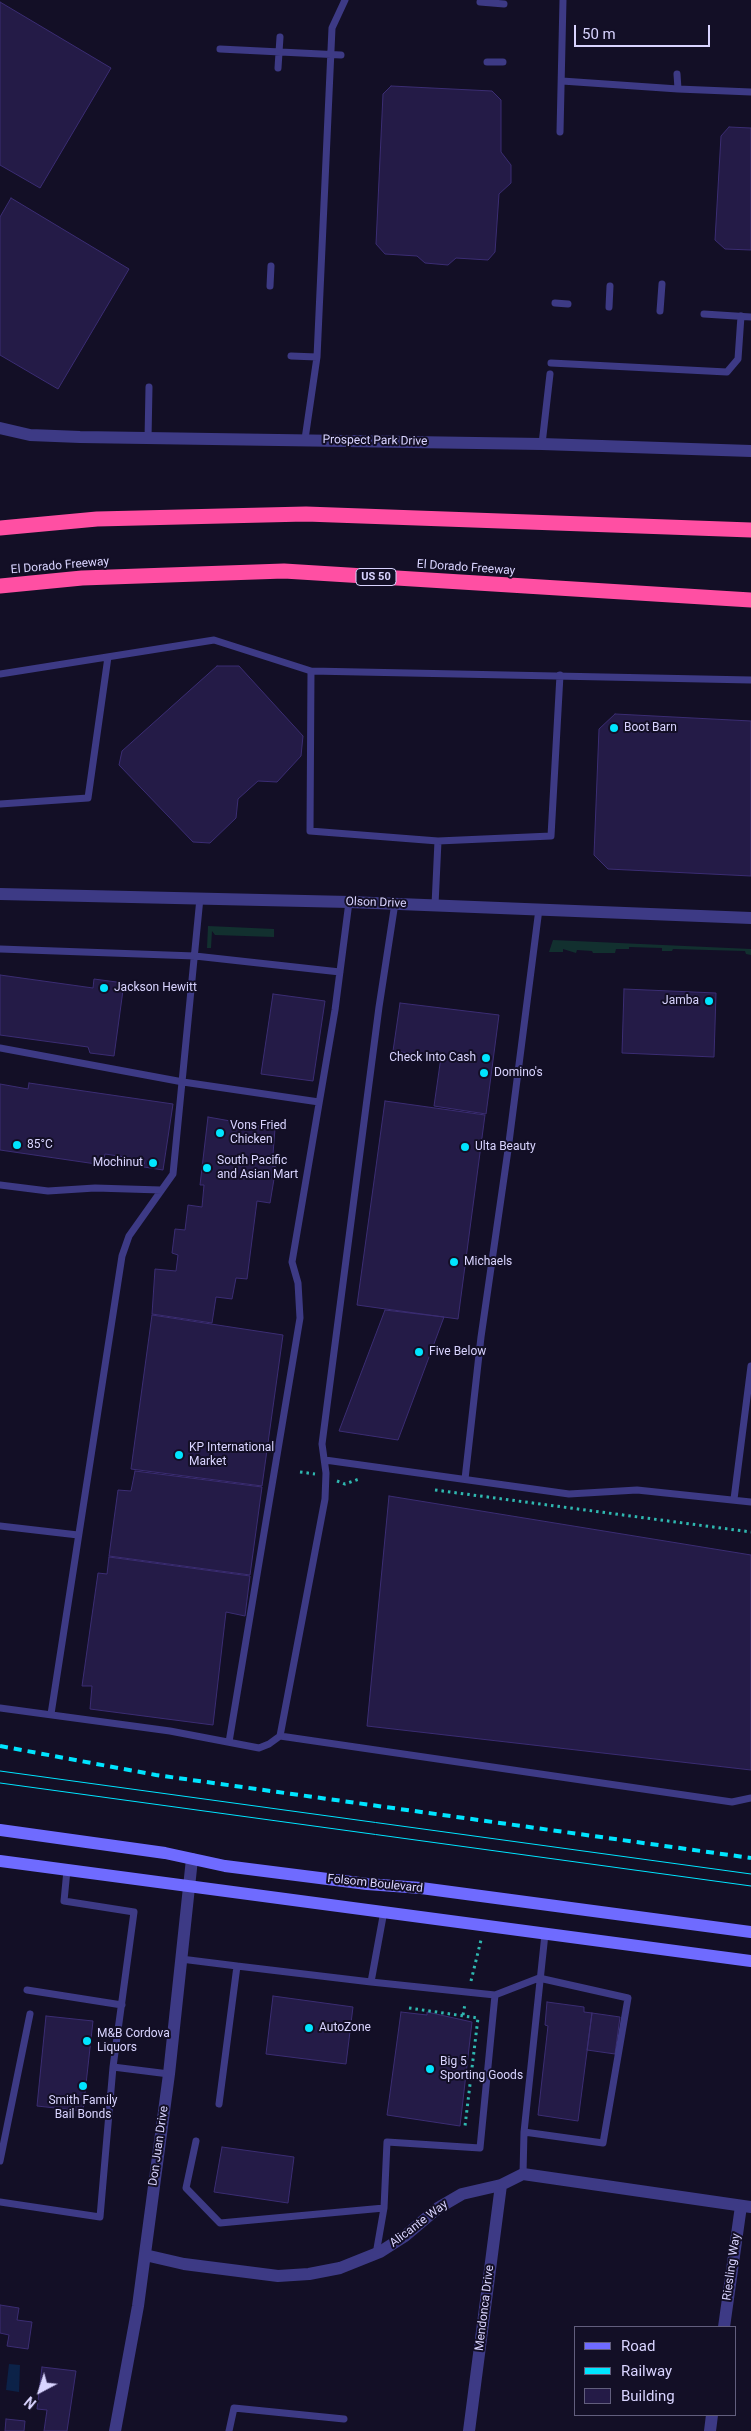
<!DOCTYPE html>
<html>
<head>
<meta charset="utf-8">
<style>
  body { margin:0 }
  #map { position:relative; width:751px; height:2431px; overflow:hidden; background:#130f26; font-family:Roboto,sans-serif }
  canvas { display:block }
  .legend { position:absolute; left:574px; top:2326px; width:162px; height:90px; box-sizing:border-box; background:#130f26; border:1px solid #625e7d; margin:0; padding:6px 9px; list-style:none; font-size:15px; color:#d9d4ff }
  .legend li { display:flex; align-items:center; gap:10px; height:25px }
  .legend b { width:25px; border:1px solid #625e7d }
  .north { position:absolute; left:15px; top:2366px; width:50px; height:50px; -webkit-text-stroke:4px #130f26; paint-order:stroke; rotate:220deg; font-size:14px; font-weight:700; line-height:20px; text-align:center; color:#d9d4ff }
  .north::after { content:''; display:block; margin:auto; width:18px; height:22px; background:#d9d4ff; clip-path:polygon(50% 0,100% 100%,50% 72%,0 100%) }
  .scale { position:absolute; left:574px; top:25px; width:136px; height:22px; box-sizing:border-box; border:2px solid #d9d4ff; border-top:0; padding-left:6px; font-size:15px; line-height:18px; white-space:nowrap; color:#d9d4ff; -webkit-text-stroke:4px #130f26; paint-order:stroke }
</style>
</head>
<body>
<div id="map">
<canvas width="751" height="2431"></canvas>
<ul class="legend">
<li><b style="height:6px;background:#6f6bff"></b>Road</li>
<li><b style="height:6px;background:#00e5ff"></b>Railway</li>
<li><b style="height:14px;background:#241b47"></b>Building</li>
</ul>
<div class="north">N</div>
<div class="scale">50 m</div>
</div>
<script>
const ctx = document.querySelector('canvas').getContext('2d');
ctx.lineJoin = 'round';
function paint(path, color) {
  ctx.fillStyle = color;
  ctx.fill(path, 'evenodd');
}
function poly(rows) {
  const path = new Path2D();
  for (const r of rows) {
    path.moveTo(r[0], r[1]);
    for (let i = 2; i < r.length; i += 2) path.lineTo(r[i], r[i + 1]);
  }
  return path;
}
function strokePath(path, color, width, dash) {
  ctx.strokeStyle = color;
  ctx.lineWidth = width;
  ctx.lineCap = dash ? 'butt' : 'round';
  ctx.setLineDash(dash || []);
  ctx.stroke(path);
}
function drawText(font, color, halo, rows, align = 'center') {
  ctx.font = font + ' Roboto,sans-serif';
  ctx.lineWidth = 4;
  ctx.setLineDash([]);
  ctx.textBaseline = 'middle';
  ctx.strokeStyle = halo;
  ctx.fillStyle = color;
  for (const [text, x, y, turn = 0] of rows) {
    ctx.save();
    ctx.translate(x, y);
    ctx.rotate((+turn || 0) * Math.PI / 180);
    ctx.textAlign = isNaN(turn) ? turn : align;
    if (halo) ctx.strokeText(text, 0, 0);
    ctx.fillText(text, 0, 0);
    ctx.restore();
  }
}
const green = poly([
  [208,926,274,929,274,937,215,935,212,931,211,948,207,948],
  [553,940,751,949,751,955,746,954,745,951,673,949,672,951,662,951,662,948,629,947,629,949,616,949,615,953,593,953,592,951,577,950,576,953,563,949,563,952,549,952]
]);
const water = poly([
  [9,2364,20,2365,19,2392,6,2390]
]);
const building = poly([
  [0,2,111,68,40,188,0,165,0,2],
  [391,86,492,91,501,100,501,152,511,165,511,183,499,194,495,252,488,260,456,258,448,265,425,263,417,256,385,254,376,244,383,94,391,86],
  [729,127,751,128,751,250,725,249,715,240,721,136,729,127],
  [11,198,129,269,58,389,0,355,0,217,11,198],
  [217,666,239,666,303,736,301,756,277,782,258,781,238,799,236,818,210,843,193,842,119,765,122,751,217,666],
  [615,714,751,721,751,876,608,869,594,855,599,729,615,714],
  [0,975,93,988,94,979,124,983,114,1056,90,1053,88,1047,0,1035,0,975],
  [624,989,716,993,714,1057,622,1053,624,989],
  [273,994,325,1001,313,1081,261,1074,273,994],
  [400,1003,499,1015,486,1114,434,1106,441,1057,393,1051,400,1003],
  [29,1083,173,1104,163,1170,144,1167,145,1160,105,1154,103,1165,0,1150,0,1084,28,1089,29,1083],
  [385,1101,485,1115,458,1319,357,1305,385,1101],
  [208,1117,275,1129,272,1166,276,1167,270,1203,257,1201,247,1279,236,1278,232,1299,216,1297,212,1323,152,1314,155,1269,176,1271,178,1255,172,1253,175,1229,185,1230,188,1205,202,1207,204,1185,200,1185,208,1117],
  [385,1310,444,1317,398,1440,339,1431,385,1310],
  [152,1315,283,1335,262,1486,131,1469,152,1315],
  [135,1471,262,1487,250,1575,109,1556,118,1490,131,1491,135,1471],
  [389,1496,751,1555,751,1770,367,1726,389,1496],
  [109,1557,250,1576,245,1616,226,1612,213,1725,90,1709,92,1686,82,1686,98,1573,107,1574,109,1557],
  [273,1996,353,2007,346,2064,266,2054,273,1996],
  [547,2002,584,2007,584,2012,592,2013,578,2121,538,2115,548,2026,545,2025,547,2002],
  [401,2012,427,2015,427,2012,472,2022,460,2126,387,2115,401,2012],
  [592,2013,620,2017,615,2054,587,2050,592,2013],
  [46,2016,93,2021,83,2111,37,2106,46,2016],
  [222,2147,294,2157,288,2203,214,2192,222,2147],
  [0,2305,19,2308,17,2320,32,2322,28,2349,7,2346,9,2335,0,2333,0,2305],
  [42,2367,76,2371,67,2431,44,2431,47,2410,37,2409,42,2367],
  [6,2419,25,2421,24,2431,5,2431,6,2419]
]);
const path = poly([
  [300,1472,315,1474],
  [337,1481,345,1484,359,1479],
  [435,1490,751,1532],
  [471,1981,481,1940],
  [409,2008,478,2018,465,2126],
  [463,2015,465,2004]
]);
const service = poly([
  [480,2,504,4],
  [220,49,341,55],
  [487,62,503,62],
  [278,68,280,37],
  [677,74,678,89],
  [562,81,678,89,751,92],
  [560,132,563,0],
  [270,286,271,266],
  [555,303,568,304],
  [609,307,610,286],
  [660,311,662,284],
  [704,314,751,317],
  [291,356,317,357],
  [551,363,727,372,738,359,741,316],
  [148,439,149,387],
  [305,439,317,357,332,28,345,0],
  [542,444,550,374],
  [0,674,214,640,311,671],
  [0,804,88,798,108,657],
  [438,841,551,836,560,675],
  [435,905,438,841,310,831,311,671,751,680],
  [0,949,195,956,340,972],
  [0,1048,183,1082,319,1102],
  [0,1185,48,1191,95,1188,161,1190],
  [325,1460,569,1494,637,1490,751,1502],
  [465,1479,481,1337,508,1150,539,909],
  [734,1499,751,1366],
  [0,1526,78,1535],
  [0,1708,170,1731,259,1748,269,1744,280,1736,732,1802,751,1798],
  [51,1714,122,1256,129,1236,173,1174,200,898],
  [280,1736,325,1499,326,1473,322,1444,379,1007,395,903],
  [229,1742,300,1318,298,1283,292,1262,335,1010,349,902],
  [67,1870,64,1901,134,1912,113,2067],
  [181,1959,237,1966],
  [371,1982,495,1995,539,1978,628,1998,603,2143,524,2132],
  [27,1990,122,2005],
  [219,2104,237,1966,371,1982,384,1911],
  [196,2141,186,2188,220,2223,384,2208],
  [0,2161,30,2014],
  [523,2174,524,2132,545,1934],
  [0,2202,100,2217,113,2067,169,2074],
  [376,2254,384,2208,387,2142,480,2148,495,1995],
  [229,2431,234,2408,344,2419]
]);
const minor = poly([
  [145,2255,184,2264,278,2276,309,2274,340,2268,380,2252,405,2236,438,2208,462,2194,501,2185,523,2174,751,2207],
  [724,2327,741,2206],
  [115,2431,138,2306,169,2074,192,1859],
  [469,2431,501,2185],
  [710,2431,712,2415]
]);
const tertiary = poly([
  [0,428,30,435,80,437,542,444,751,451],
  [0,894,349,902,751,918]
]);
const secondary = poly([
  [0,1830,165,1853,225,1866,367,1884,421,1888,751,1932],
  [0,1861,751,1961]
]);
const motorway = poly([
  [0,528,97,519,306,514,751,530],
  [0,586,82,578,284,571,751,600]
]);
const tram = poly([
  [0,1771,751,1874],
  [0,1783,751,1886]
]);
const rail = poly([
  [0,1746,156,1775,751,1858]
]);
const markers = [
  [614,728,5,"#00e5ff"],
  [104,988,5,"#00e5ff"],
  [709,1001,5,"#00e5ff"],
  [486,1058,5,"#00e5ff"],
  [484,1073,5,"#00e5ff"],
  [220,1133,5,"#00e5ff"],
  [17,1145,5,"#00e5ff"],
  [465,1147,5,"#00e5ff"],
  [153,1163,5,"#00e5ff"],
  [207,1168,5,"#00e5ff"],
  [454,1262,5,"#00e5ff"],
  [419,1352,5,"#00e5ff"],
  [179,1455,5,"#00e5ff"],
  [309,2028,5,"#00e5ff"],
  [87,2041,5,"#00e5ff"],
  [430,2069,5,"#00e5ff"],
  [83,2086,5,"#00e5ff"]
];
const shields = [
  [376,577,40]
];
const shieldNames = [
  ["US 50",376,577]
];
const streetNames = [
  ["Prospect Park Drive",375,441,1],
  ["El Dorado Freeway",60,566,-5],
  ["El Dorado Freeway",466,568,4],
  ["Olson Drive",376,903,2],
  ["Folsom Boulevard",375,1884,6],
  ["Don Juan Drive",159,2146,-82],
  ["Alicante Way",419,2224,-37],
  ["Riesling Way",732,2267,-82],
  ["Mendonca Drive",485,2308,-83]
];
const poiNames = [
  ["Boot Barn",624,728],
  ["Jackson Hewitt",114,988],
  ["Jamba",699,1001,"right"],
  ["Check Into Cash",476,1058,"right"],
  ["Domino's",494,1073],
  ["Vons Fried",230,1126],
  ["Chicken",230,1140],
  ["85°C",27,1145],
  ["Ulta Beauty",475,1147],
  ["South Pacific",217,1161],
  ["and Asian Mart",217,1175],
  ["Mochinut",143,1163,"right"],
  ["Michaels",464,1262],
  ["Five Below",429,1352],
  ["KP International",189,1448],
  ["Market",189,1462],
  ["AutoZone",319,2028],
  ["M&B Cordova",97,2034],
  ["Liquors",97,2048],
  ["Big 5",440,2062],
  ["Sporting Goods",440,2076],
  ["Smith Family",83,2101,"center"],
  ["Bail Bonds",83,2115,"center"]
];
paint(green, '#12302f');
paint(water, '#0c2248');
paint(building, '#241b47');
strokePath(building, '#3b2d73', 1);
strokePath(path, '#2fb8b0', 3, [2.5, 4]);
strokePath(service, '#3d3a85', 7);
strokePath(minor, '#3d3a85', 12);
strokePath(tertiary, '#3d3a85', 12);
strokePath(secondary, '#6f6bff', 12);
strokePath(motorway, '#ff4fa3', 15);
strokePath(tram, '#00e5ff', 1);
strokePath(rail, '#00e5ff', 4, [8, 6]);
for (const [x, y, r, color] of markers) {
  const dot = new Path2D();
  dot.arc(x, y, r, 0, 2 * Math.PI);
  ctx.fillStyle = color;
  ctx.fill(dot);
  strokePath(dot, '#130f26', 2);
}
for (const [x, y, w] of shields) {
  const box = new Path2D();
  box.roundRect(x - w / 2, y - 8.5, w, 17, 4);
  ctx.fillStyle = '#130f26';
  ctx.fill(box);
  strokePath(box, '#d9d4ff', 1);
}
drawText('bold 11px', '#d9d4ff', null, shieldNames);
drawText('12px', '#d9d4ff', '#130f26', streetNames);
drawText('12px', '#d9d4ff', '#130f26', poiNames, 'left');
</script>
</body>
</html>
